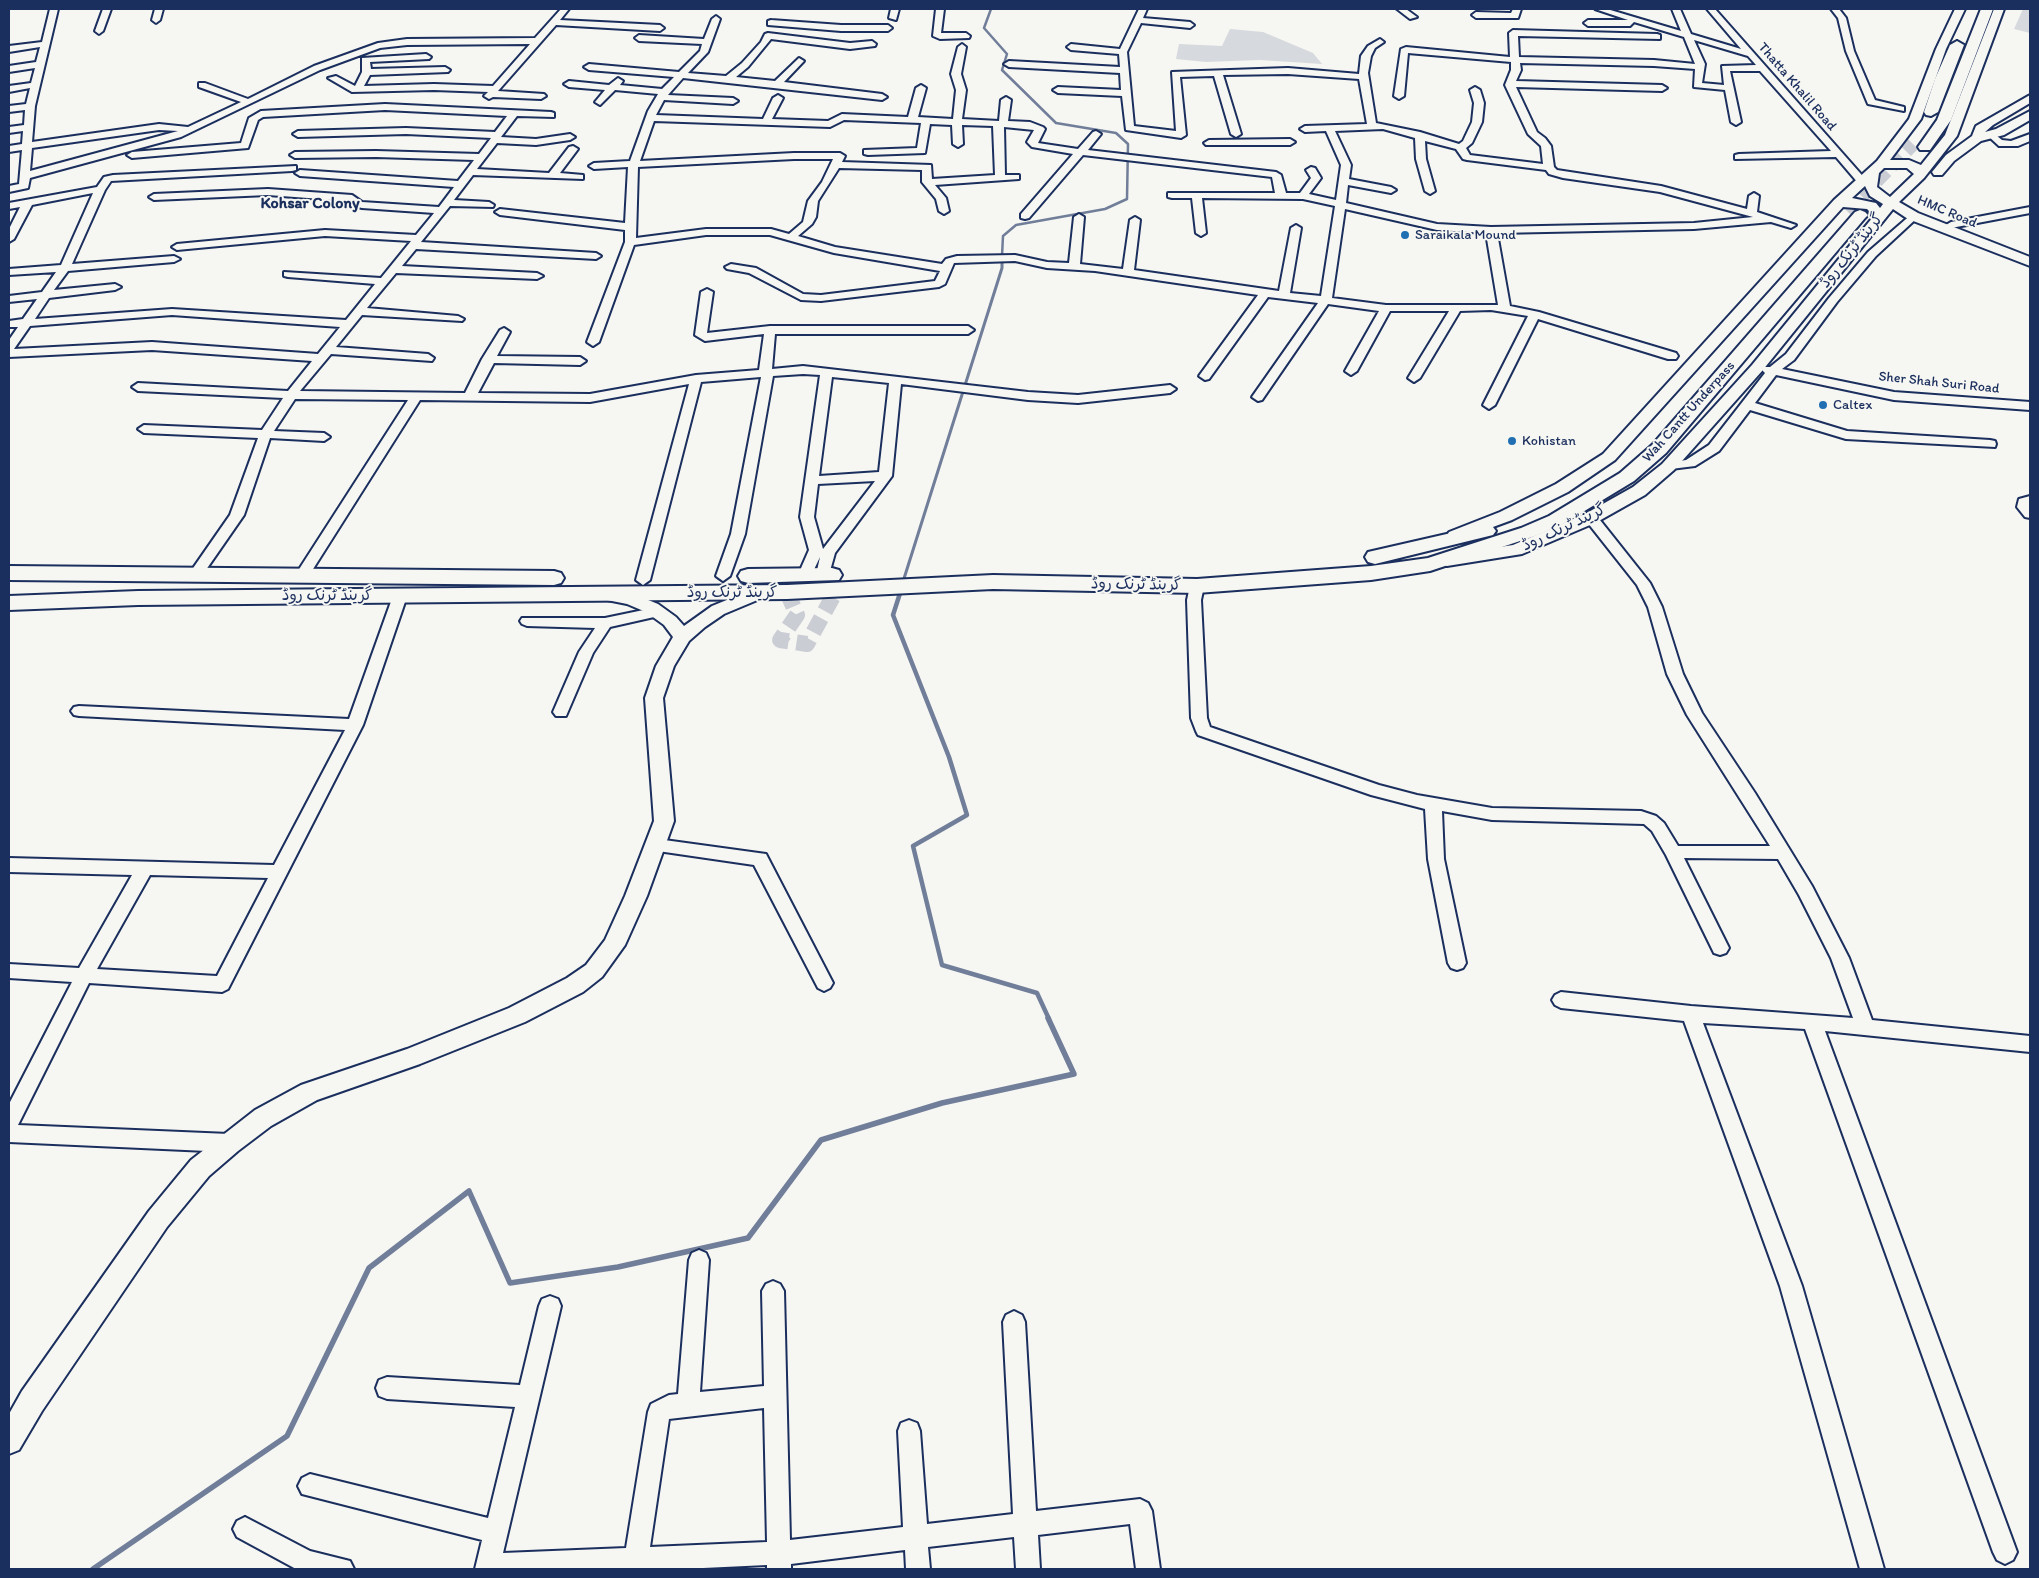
<!DOCTYPE html>
<html>
<head>
<meta charset="utf-8">
<style>
  body { margin:0 }
  #map { position:relative; width:2039px; height:1578px; overflow:hidden; background:#f6f6f2; font-family:Itim,sans-serif }
  canvas { display:block }
  .frame { position:absolute; inset:0; border:10px solid #1b2f5e; pointer-events:none }
</style>
</head>
<body>
<div id="map">
<canvas width="2039" height="1578"></canvas>
<div class="frame"></div>
</div>
<script>
const ctx = document.querySelector('canvas').getContext('2d');
ctx.lineJoin = 'round';
function paint(path, color) {
  ctx.fillStyle = color;
  ctx.fill(path, 'evenodd');
}
function poly(rows) {
  const path = new Path2D();
  for (const r of rows) {
    path.moveTo(r[0], r[1]);
    for (let i = 2; i < r.length; i += 2) path.lineTo(r[i], r[i + 1]);
  }
  return path;
}
function strokePath(path, color, width, dash) {
  ctx.strokeStyle = color;
  ctx.lineWidth = width;
  ctx.lineCap = dash ? 'butt' : 'round';
  ctx.setLineDash(dash || []);
  ctx.stroke(path);
}
function drawText(font, color, halo, rows, align = 'center') {
  ctx.font = font + ' Itim,"Playpen Sans Arabic",sans-serif';
  ctx.lineWidth = 4;
  ctx.setLineDash([]);
  ctx.textBaseline = 'middle';
  ctx.strokeStyle = halo;
  ctx.fillStyle = color;
  for (const [text, x, y, turn = 0] of rows) {
    ctx.save();
    ctx.translate(x, y);
    ctx.rotate((+turn || 0) * Math.PI / 180);
    ctx.textAlign = isNaN(turn) ? turn : align;
    if (halo) ctx.strokeText(text, 0, 0);
    ctx.fillText(text, 0, 0);
    ctx.restore();
  }
}
const green = poly([
  [2023,9,2030,9,2030,33,2014,29],
  [1230,29,1263,32,1313,53,1322,64,1260,60,1206,62,1176,59,1179,44,1222,46]
]);
const streamFar3 = poly([
  [991,9,984,28,1007,54,1002,70,1056,123,1116,133,1128,144,1127,199,1105,209,1016,225,1003,236,1002,256]
]);
const streamFar2 = poly([
  [901,588,1002,268,1002,255]
]);
const streamFar1 = poly([
  [902,587,893,615,949,757,967,815,913,846,942,965,1037,993,1049,1019]
]);
const stream = poly([
  [93,1569,287,1436,369,1268,469,1191,510,1283,618,1267,748,1238,821,1140,942,1103,1074,1074,1048,1018]
]);
const minorTunnel = poly([
  [787,592,797,615,780,640,807,644,836,591]
]);
const highwayTunnel = poly([
  [1847,211,1913,144]
]);
const minor = poly([
  [50,9,58,9,35,106,32,142,159,124,188,127,241,102,199,87,199,83,205,83,248,99,314,66,378,43,407,39,535,38,561,9,569,9,560,20,660,25,664,28,660,31,556,25,498,91,544,94,546,96,541,99,493,97,489,99,484,96,488,92,434,90,352,92,328,78,336,76,355,86,362,72,362,58,426,54,431,57,429,59,370,62,371,69,445,67,450,70,448,72,370,75,364,86,434,84,493,86,530,44,407,45,380,48,320,70,181,137,30,178,28,188,9,192,9,186,19,184,22,150,9,152,9,146,22,144,23,131,9,133,9,127,24,125,25,110,9,112,9,106,26,104,30,88,9,92,9,86,31,83,35,68,9,72,9,66,36,62,40,47,9,52,9,46,42,42,50,9],
  [159,130,178,131,30,171,32,148,159,130],
  [103,9,111,9,103,31,99,34,95,31,103,9],
  [155,9,163,9,160,20,156,23,152,20,155,9],
  [891,9,899,9,896,20,889,18,891,9],
  [936,9,944,9,941,33,966,33,970,36,969,38,940,39,933,36,936,9],
  [1139,9,1147,9,1143,18,1190,22,1194,25,1190,28,1141,23,1127,52,1134,126,1176,131,1172,72,1288,68,1359,74,1361,56,1368,46,1380,39,1384,42,1375,48,1371,56,1368,73,1376,123,1420,132,1459,144,1463,141,1472,122,1474,103,1470,90,1475,87,1480,90,1484,103,1482,122,1472,143,1466,148,1470,155,1543,164,1541,146,1528,134,1505,85,1511,70,1511,62,1408,53,1404,96,1399,99,1394,96,1401,49,1406,47,1510,57,1509,33,1513,30,1657,34,1660,35,1660,39,1518,36,1519,57,1654,60,1695,64,1684,37,1634,22,1630,26,1588,26,1584,23,1588,20,1628,20,1595,9,1607,9,1681,31,1672,9,1680,9,1691,34,1741,49,1707,9,1715,9,1868,182,1859,184,1836,157,1735,159,1735,155,1739,154,1831,151,1760,71,1730,71,1741,122,1736,125,1731,122,1725,90,1694,87,1695,69,1654,66,1520,63,1521,70,1516,81,1662,85,1667,88,1662,91,1516,87,1537,132,1545,138,1551,146,1554,167,1557,170,1661,186,1747,209,1749,196,1754,193,1759,196,1757,212,1796,225,1791,228,1771,222,1694,229,1497,233,1510,306,1539,312,1676,353,1678,356,1676,359,1668,359,1538,319,1495,405,1489,409,1483,405,1528,316,1491,310,1460,311,1420,378,1414,382,1408,378,1449,311,1390,311,1357,371,1351,375,1345,371,1379,311,1328,304,1262,400,1258,401,1252,397,1318,303,1268,297,1209,379,1205,380,1199,376,1258,295,1095,271,1047,268,1015,261,954,263,945,284,939,287,821,301,801,300,749,273,727,269,725,267,731,264,756,268,803,294,821,295,935,281,940,271,834,253,770,235,706,235,634,245,599,342,593,346,587,342,625,242,625,230,500,215,495,212,500,209,625,223,628,167,594,169,589,166,594,163,630,161,648,111,658,94,615,90,600,105,595,102,605,90,569,87,564,84,569,81,609,85,618,78,623,81,620,85,662,89,674,77,589,70,584,67,589,64,679,72,700,51,702,44,639,41,635,38,639,35,704,39,712,19,716,16,720,19,708,52,688,73,726,76,742,63,761,42,765,34,768,33,850,43,872,41,876,44,875,46,850,49,771,39,748,67,736,77,775,81,799,58,804,61,784,82,882,94,887,97,882,100,683,78,668,95,733,98,738,101,733,104,664,100,656,115,763,119,773,98,778,95,783,98,772,119,828,121,842,114,908,117,916,88,921,85,926,88,918,117,953,119,956,90,951,74,958,47,962,44,966,47,961,74,966,90,962,119,999,121,1001,100,1006,97,1011,100,1008,121,1030,122,1043,127,1045,129,1038,143,1078,149,1093,132,1096,131,1101,134,1088,150,1276,172,1281,175,1286,193,1300,193,1311,178,1306,170,1311,167,1315,168,1321,178,1309,194,1336,200,1341,165,1326,131,1305,132,1300,129,1305,126,1367,124,1359,79,1288,74,1223,75,1241,134,1236,137,1231,134,1214,76,1180,77,1186,135,1181,138,1126,130,1122,96,1058,93,1053,90,1058,87,1121,90,1120,73,1009,67,1004,64,1009,61,1120,67,1119,54,1071,50,1067,47,1071,44,1120,49,1139,9],
  [1694,40,1748,56,1756,65,1722,66,1724,85,1702,83,1705,64,1694,40],
  [844,120,921,123,917,148,864,150,864,154,868,155,925,153,930,124,952,125,953,144,958,147,963,144,962,125,993,126,995,175,932,179,931,165,842,162,845,156,840,153,794,153,640,161,654,121,830,127,844,120],
  [1004,127,1034,130,1027,142,1032,147,1073,154,1021,214,1021,218,1025,219,1029,218,1083,155,1272,177,1275,193,1168,193,1168,197,1172,198,1192,198,1196,233,1201,236,1206,233,1202,198,1303,199,1335,206,1321,296,1290,293,1301,228,1296,225,1291,228,1279,291,1134,270,1140,220,1135,217,1130,220,1123,269,1080,264,1084,217,1079,214,1074,217,1069,263,1047,262,1015,255,957,256,946,259,942,264,835,247,798,236,812,224,816,217,818,201,839,168,922,170,922,182,936,199,939,211,944,214,949,211,946,198,935,185,1019,179,1019,175,1005,175,1004,127],
  [1383,129,1415,138,1416,159,1425,191,1430,194,1435,191,1426,159,1425,141,1456,149,1463,159,1467,160,1546,170,1549,174,1563,178,1660,192,1753,217,1694,223,1491,227,1437,224,1346,203,1348,185,1391,193,1396,190,1391,187,1349,179,1351,165,1335,131,1383,129],
  [794,159,833,159,822,182,808,201,803,222,789,234,771,229,706,229,636,238,638,167,794,159],
  [1345,209,1437,230,1486,233,1498,305,1386,305,1332,298,1345,209],
  [1397,9,1406,9,1417,17,1410,19,1397,9],
  [1513,9,1521,9,1518,18,1476,18,1472,15,1476,12,1511,13,1513,9],
  [1831,9,1839,9,1846,18,1854,51,1875,100,1904,107,1904,111,1868,104,1846,51,1838,18,1831,9],
  [771,20,841,25,888,25,892,28,888,31,841,31,768,25,768,21,771,20],
  [385,104,551,112,554,113,554,117,517,116,501,137,536,139,570,134,575,137,570,140,536,145,497,143,477,169,549,173,569,147,573,146,578,149,560,173,583,175,583,179,473,175,454,200,489,202,494,205,493,207,450,206,421,242,596,253,601,256,596,259,416,249,402,266,537,273,543,276,537,279,396,273,367,308,458,316,464,319,462,321,362,315,336,347,428,354,434,358,432,361,331,354,300,391,465,393,482,359,500,330,504,328,510,332,497,356,580,357,586,361,580,365,494,363,478,393,590,394,696,375,759,370,764,334,705,341,695,335,701,292,707,289,713,292,707,333,770,326,968,326,974,330,968,334,775,334,772,369,803,366,1028,392,1078,395,1170,385,1176,389,1170,393,1078,403,1028,400,901,384,892,476,835,553,828,578,823,580,816,575,820,557,810,578,805,580,798,575,809,550,800,517,820,375,803,374,773,376,745,534,730,576,723,581,716,576,731,534,761,377,701,382,650,580,643,585,636,580,689,384,590,402,420,400,308,577,303,579,296,574,408,400,295,399,274,431,324,433,330,437,324,441,270,438,244,515,201,577,191,577,189,574,230,515,258,438,144,433,138,429,144,425,262,430,283,398,138,391,132,387,138,383,288,391,312,361,152,350,9,357,9,340,18,327,9,327,9,321,23,319,37,299,9,302,9,296,42,292,56,272,9,275,9,269,61,265,93,193,32,205,14,239,9,242,9,229,20,207,9,209,9,203,97,187,104,177,113,175,296,166,296,170,292,171,111,181,105,190,72,264,174,256,180,259,174,262,68,271,54,290,115,284,121,287,115,290,49,298,35,319,172,309,346,320,375,284,288,277,284,276,284,272,381,278,411,241,325,236,177,250,172,247,177,244,325,230,416,235,434,213,362,208,350,205,348,201,268,195,154,200,149,197,154,194,268,189,352,195,362,202,439,207,454,187,300,176,295,173,300,170,458,181,474,160,376,157,295,158,290,155,295,152,376,151,479,154,491,138,406,134,298,137,293,134,298,131,406,128,495,132,507,116,385,110,263,117,258,120,248,148,132,158,127,155,132,152,241,143,249,118,261,111,385,104],
  [172,315,340,327,318,354,152,342,14,349,30,326,172,315],
  [832,377,889,383,879,472,819,476,832,377],
  [875,481,823,549,814,517,818,484,875,481],
  [1992,132,2002,140,2011,141,2030,134,2030,141,2018,146,1999,146,1987,135,1992,132],
  [1209,140,1290,139,1295,142,1290,145,1206,145,1204,143,1209,140],
  [2030,207,2030,213,1951,228,1946,225,1951,222,2030,207],
  [1913,213,1917,214,1917,218,1876,256,1837,302,1794,360,1782,369,1894,392,2030,402,2030,410,1894,400,1776,375,1755,403,1847,431,1990,440,1995,441,1996,444,1995,447,1846,439,1750,410,1719,451,1695,466,1663,470,1661,467,1663,464,1686,460,1709,445,1765,373,1762,370,1764,367,1770,367,1786,354,1829,298,1868,252,1913,213],
  [2030,496,2030,518,2025,517,2017,507,2019,499,2030,496],
  [1591,514,1596,515,1650,583,1662,607,1683,674,1702,713,1755,793,1812,886,1849,958,1872,1020,2030,1036,2030,1052,1825,1031,2017,1552,2013,1560,2005,1564,1997,1560,1993,1552,1805,1029,1703,1023,1802,1286,1884,1569,1860,1569,1780,1286,1684,1021,1561,1008,1555,1005,1552,1000,1555,995,1561,992,1691,1006,1853,1018,1831,958,1799,895,1778,859,1684,858,1729,948,1726,953,1720,955,1714,953,1666,855,1652,831,1644,824,1492,820,1442,811,1444,859,1466,963,1463,968,1457,970,1451,968,1448,963,1428,859,1425,809,1371,795,1198,735,1196,731,1191,718,1187,600,1190,586,1197,581,1204,586,1201,600,1207,718,1210,727,1379,785,1417,795,1492,808,1641,811,1656,816,1664,823,1678,846,1770,846,1687,715,1667,674,1648,607,1637,585,1584,518,1591,514],
  [400,591,407,596,363,725,228,989,222,992,89,983,18,1125,229,1134,236,1137,239,1143,236,1149,229,1152,9,1142,9,1104,72,982,9,978,9,964,79,968,132,875,9,872,9,858,274,865,345,730,79,716,74,715,71,711,74,707,79,706,349,719,393,596,400,591],
  [150,875,268,878,217,976,97,969,150,875],
  [658,607,665,612,663,615,610,627,593,653,566,716,556,716,553,712,579,652,595,628,527,626,522,624,520,621,522,618,605,618,658,607],
  [657,839,766,854,833,983,830,988,824,991,818,988,754,865,651,850,649,845,651,840,657,839],
  [699,1250,706,1253,709,1260,700,1392,764,1386,762,1291,766,1284,773,1281,780,1284,784,1291,790,1540,903,1527,898,1431,901,1423,909,1420,917,1423,920,1431,927,1524,1013,1514,1003,1322,1006,1315,1014,1311,1022,1315,1025,1322,1036,1511,1140,1499,1148,1503,1152,1511,1160,1569,1136,1569,1130,1524,1038,1535,1040,1569,1016,1569,1014,1537,928,1547,930,1569,906,1569,905,1550,791,1564,791,1569,767,1569,767,1565,682,1569,475,1569,482,1540,302,1494,298,1486,302,1478,310,1474,488,1518,515,1407,387,1399,379,1396,376,1388,379,1380,387,1377,520,1385,539,1306,542,1299,550,1296,558,1299,561,1306,503,1553,626,1548,648,1412,651,1404,669,1395,678,1394,689,1260,692,1253,699,1250],
  [764,1408,767,1542,650,1547,669,1419,764,1408],
  [245,1517,310,1551,350,1561,354,1569,296,1569,237,1537,233,1529,237,1521,245,1517]
]);
const major = poly([
  [1955,9,1965,9,1946,49,1921,119,1890,160,1909,160,1921,165,1945,135,1994,9,2004,9,1957,136,1924,178,1899,202,1918,213,2030,257,2030,266,1908,219,1893,209,1762,371,1674,470,1645,495,1597,522,1522,554,1447,566,1441,564,1438,560,1441,556,1513,545,1585,514,1633,487,1662,464,1752,365,1873,217,1873,215,1867,209,1843,207,1615,460,1568,492,1512,520,1455,541,1449,540,1447,536,1449,532,1500,512,1556,484,1603,454,1834,200,1877,161,1909,119,1936,49,1955,9],
  [1884,168,1907,168,1914,174,1890,197,1877,187,1879,173,1884,168],
  [1865,186,1870,196,1883,204,1880,208,1876,203,1852,198,1865,186],
  [2030,95,2030,103,1993,125,1985,132,1996,129,2030,111,2030,120,2004,135,1981,141,1954,161,1942,175,1934,175,1932,172,1946,155,1972,136,1976,126,2030,95],
  [761,586,767,588,770,592,767,596,724,614,705,627,689,641,674,666,663,698,674,821,647,896,625,945,602,977,583,992,525,1022,420,1064,317,1100,271,1126,238,1151,209,1176,167,1227,42,1411,19,1450,9,1454,9,1414,22,1391,149,1211,191,1160,255,1110,301,1085,407,1049,509,1008,567,978,586,965,605,940,625,896,654,821,645,698,656,666,673,637,664,625,646,612,627,604,602,599,599,595,602,591,608,589,631,593,658,604,676,617,684,626,712,606,761,586]
]);
const highway = poly([
  [1981,9,1993,9,1951,120,1930,150,1920,150,1918,147,1937,120,1981,9],
  [1957,41,1964,45,1938,112,1931,116,1926,115,1924,112,1935,79,1950,45,1957,41],
  [1860,210,1865,212,1868,215,1865,218,1666,453,1634,481,1563,524,1535,536,1430,571,1371,580,1197,593,993,589,787,599,138,605,9,610,9,596,138,591,787,585,993,575,1197,579,1371,566,1428,558,1521,528,1549,516,1620,473,1652,445,1855,212,1860,210],
  [1486,525,1493,527,1496,531,1493,535,1375,564,1368,562,1365,557,1368,552,1486,525],
  [9,566,554,571,561,573,564,578,561,583,554,585,9,580,9,566],
  [832,568,839,570,842,575,839,580,748,583,741,581,738,576,741,571,748,569,832,568]
]);
const markers = [
  [1405,235,5,"#1f6fb2"],
  [1823,405,5,"#1f6fb2"],
  [1512,441,5,"#1f6fb2"]
];
const farStreetnames = [
  ["Thatta Khalil Road",1797,87,49],
  ["HMC Road",1947,212,23],
  ["Sher Shah Suri Road",1939,383,6],
  ["Wah Cantt Underpass",1689,412,-48]
];
const farPoinames = [
  ["Saraikala Mound",1415,235],
  ["Caltex",1833,405],
  ["Kohistan",1522,441]
];
const farQuarternames = [
  ["Kohsar Colony",310,204]
];
const streetNames = [
  ["گرینڈ ٹرنک روڈ",1852,251,-51],
  ["گرینڈ ٹرنک روڈ",1564,528,-25],
  ["گرینڈ ٹرنک روڈ",1136,585,1],
  ["گرینڈ ٹرنک روڈ",732,593],
  ["گرینڈ ٹرنک روڈ",327,596]
];
paint(green, '#d6d9dd');
strokePath(streamFar3, '#717e99', 2.5);
strokePath(streamFar2, '#717e99', 3);
strokePath(streamFar1, '#717e99', 4.5);
strokePath(stream, '#717e99', 5.5);
strokePath(minorTunnel, '#caced4', 16, [16, 8]);
strokePath(highwayTunnel, '#caced4', 14, [14, 7]);
strokePath(minor, '#1b2f5e', 4);
strokePath(major, '#1b2f5e', 4);
strokePath(highway, '#1b2f5e', 4);
paint(minor, '#f6f6f2');
paint(major, '#f6f6f2');
paint(highway, '#f6f6f2');
for (const [x, y, r, color] of markers) {
  const dot = new Path2D();
  dot.arc(x, y, r, 0, 2 * Math.PI);
  ctx.fillStyle = color;
  ctx.fill(dot);
  strokePath(dot, '#f6f6f2', 2);
}
drawText('14px', '#1b2f5e', '#f6f6f2', farStreetnames);
drawText('14px', '#1b2f5e', '#f6f6f2', farPoinames, 'left');
drawText('bold 16px', '#1b2f5e', '#f6f6f2', farQuarternames);
drawText('16px', '#1b2f5e', '#f6f6f2', streetNames);
</script>
</body>
</html>
